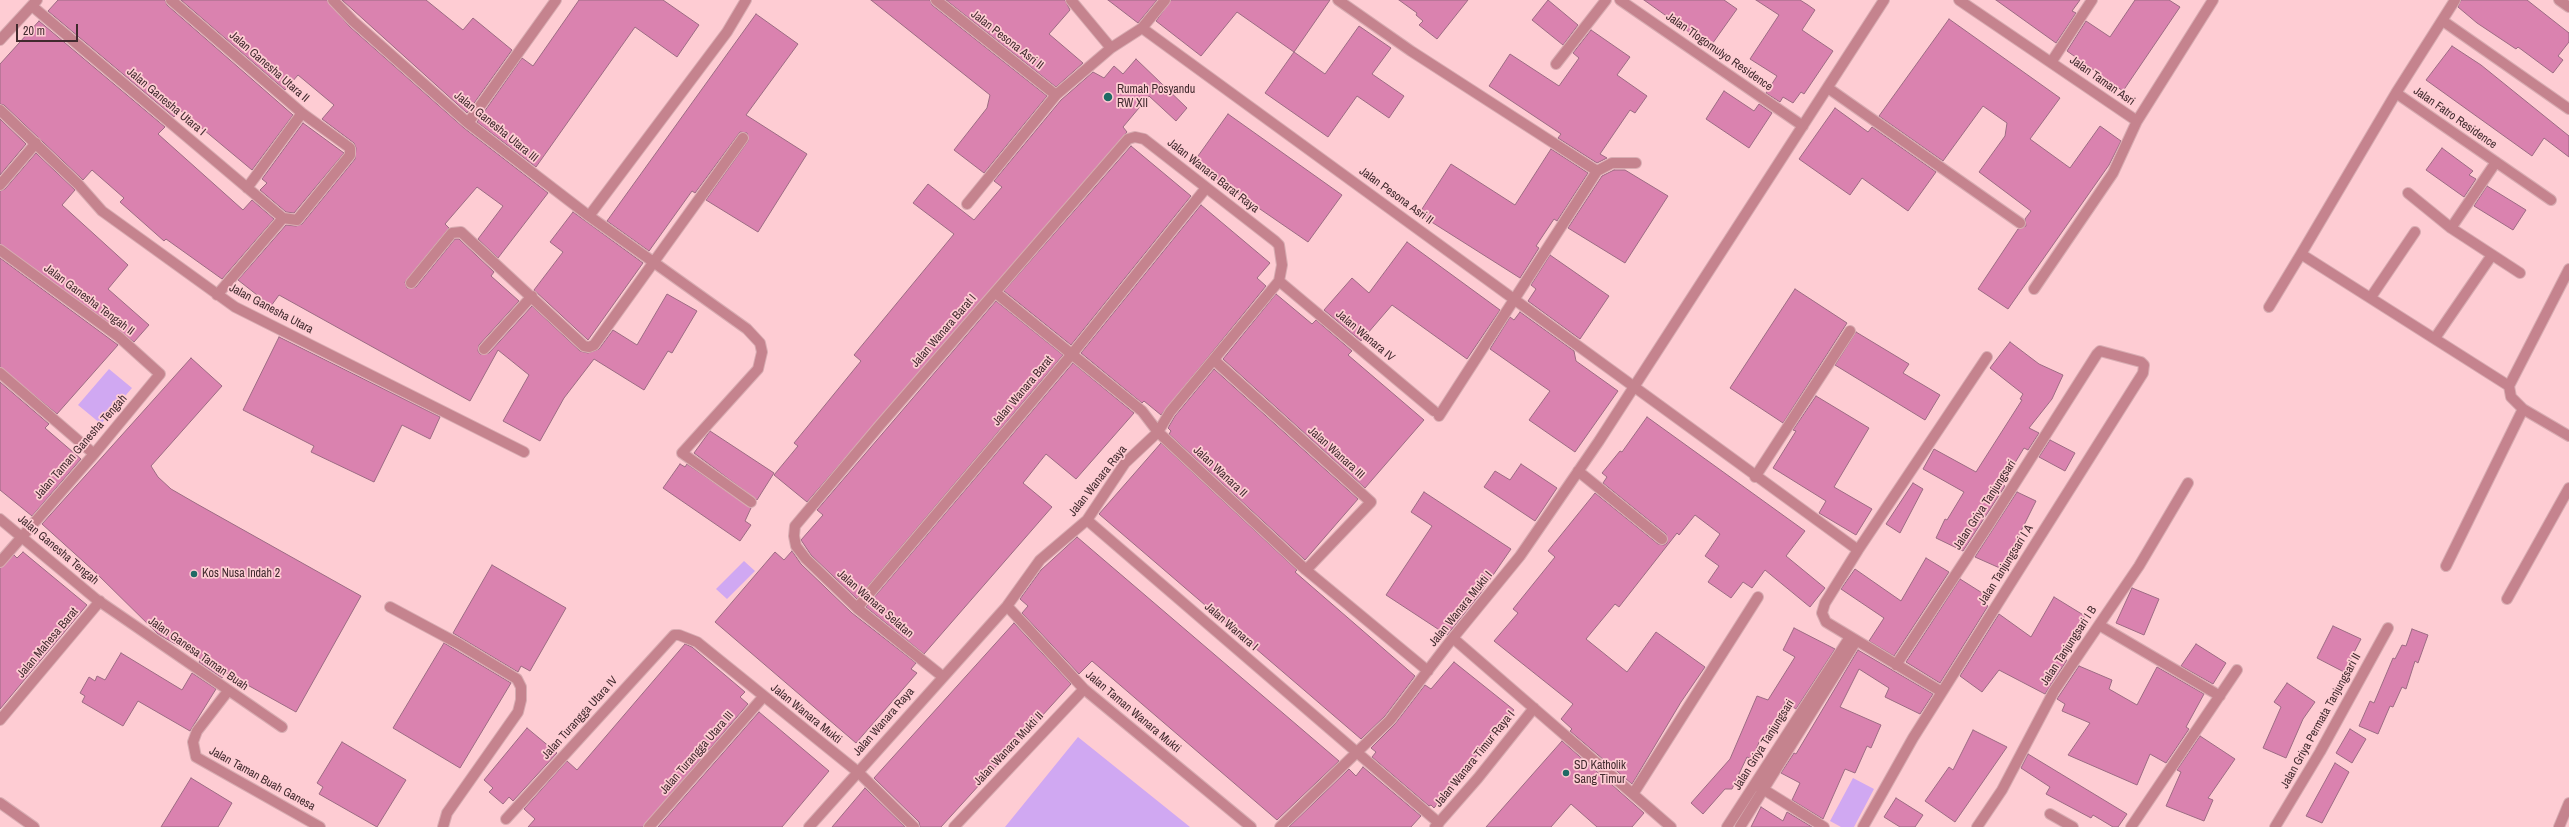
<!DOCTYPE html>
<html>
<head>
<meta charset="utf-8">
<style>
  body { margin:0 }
  #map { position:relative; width:2569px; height:827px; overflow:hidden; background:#feccd3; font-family:"Archivo Narrow",sans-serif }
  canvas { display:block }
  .scale { position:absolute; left:16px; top:24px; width:62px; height:18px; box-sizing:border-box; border:2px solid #412a2e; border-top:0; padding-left:5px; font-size:12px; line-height:14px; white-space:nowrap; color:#412a2e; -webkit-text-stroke:3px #feccd3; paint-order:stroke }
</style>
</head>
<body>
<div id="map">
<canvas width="2569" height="827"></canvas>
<div class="scale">20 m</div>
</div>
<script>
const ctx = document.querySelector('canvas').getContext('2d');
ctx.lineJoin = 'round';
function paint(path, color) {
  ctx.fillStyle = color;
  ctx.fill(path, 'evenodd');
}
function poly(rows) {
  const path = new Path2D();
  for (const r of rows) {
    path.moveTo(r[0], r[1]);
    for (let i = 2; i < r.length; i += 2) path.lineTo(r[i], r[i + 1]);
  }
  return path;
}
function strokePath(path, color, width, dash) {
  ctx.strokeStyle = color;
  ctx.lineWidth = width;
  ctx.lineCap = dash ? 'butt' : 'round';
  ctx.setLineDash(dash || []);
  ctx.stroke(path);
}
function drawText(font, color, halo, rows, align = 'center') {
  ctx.font = font + ' "Archivo Narrow",sans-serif';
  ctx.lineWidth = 3.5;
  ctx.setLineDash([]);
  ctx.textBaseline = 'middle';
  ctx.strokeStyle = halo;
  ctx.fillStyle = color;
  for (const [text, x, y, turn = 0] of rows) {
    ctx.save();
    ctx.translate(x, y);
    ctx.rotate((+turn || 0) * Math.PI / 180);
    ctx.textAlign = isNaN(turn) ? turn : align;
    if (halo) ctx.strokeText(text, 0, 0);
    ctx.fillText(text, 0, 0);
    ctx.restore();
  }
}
const green = poly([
  [109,369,132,388,101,424,78,405],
  [744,561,755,571,727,599,716,589],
  [1078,737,1190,827,1005,827],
  [1853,778,1874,789,1854,827,1841,827,1830,821]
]);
const building = poly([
  [58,0,165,0,167,5,293,115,252,170,180,110,174,117,48,11,58,0],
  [181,0,327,0,349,26,464,128,548,193,498,258,478,239,503,206,477,187,445,224,449,228,405,282,407,288,416,287,455,239,459,239,494,272,491,276,519,301,479,345,478,351,480,354,489,353,532,306,580,351,588,353,599,349,613,330,637,345,667,294,697,311,672,353,668,351,644,390,594,359,564,398,540,441,503,421,529,375,498,350,470,401,279,295,271,306,238,280,286,225,296,226,302,224,355,159,356,148,354,143,322,119,334,105,298,75,285,90,181,0],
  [342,0,426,0,463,30,473,18,512,50,467,113,342,0],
  [579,0,663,0,699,25,677,57,635,27,536,167,477,122,522,58,533,66,579,0],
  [871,0,930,0,932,5,1047,96,984,173,954,150,987,108,990,95,871,0],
  [946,0,1065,0,1070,10,1049,34,1083,63,1056,87,946,0],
  [1108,0,1157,0,1138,23,1108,0],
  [1171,0,1330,0,1294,52,1325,74,1359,26,1391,48,1372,74,1404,96,1389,118,1357,96,1328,137,1265,93,1294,52,1237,12,1201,56,1156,21,1171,0],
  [1399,0,1468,0,1437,39,1419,25,1423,21,1416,15,1417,13,1399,0],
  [1548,0,1578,25,1563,45,1532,20,1548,0],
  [1644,0,1724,0,1737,9,1710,47,1644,0],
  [1756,0,1800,0,1808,5,1815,10,1802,30,1833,51,1804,94,1801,92,1793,103,1783,97,1780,102,1766,93,1777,76,1750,59,1779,15,1756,0],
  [1996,0,2080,0,2072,11,2076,13,2056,43,1996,0],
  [2135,0,2169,0,2180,7,2123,91,2067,51,2086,21,2110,37,2135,0],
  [2461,0,2527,0,2569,33,2569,42,2558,56,2563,60,2553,73,2518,47,2516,49,2477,23,2458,7,2461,0],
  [756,14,798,44,746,115,807,154,758,232,706,200,748,141,747,133,740,132,695,193,692,191,649,251,607,221,756,14],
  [1949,19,2060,98,2030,139,2070,168,2100,126,2121,141,2109,165,2008,309,1978,289,2018,229,2026,226,2025,219,2031,211,1979,172,2005,136,2007,123,1983,106,1943,161,1879,116,1949,19],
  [39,21,165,127,158,134,243,210,252,200,274,219,222,279,166,239,164,241,120,202,124,198,92,170,83,180,4,105,0,104,0,64,39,21],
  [1591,30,1630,57,1617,75,1647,96,1635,113,1630,110,1600,154,1607,158,1597,163,1558,138,1561,134,1489,86,1510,54,1559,86,1579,58,1573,53,1591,30],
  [2452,46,2481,65,2569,136,2569,157,2544,138,2532,156,2426,80,2452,46],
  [1136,59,1187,108,1176,121,1149,96,1123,127,1127,132,807,502,774,475,798,446,794,443,861,361,854,355,954,234,913,203,928,184,974,220,1002,187,994,181,1061,100,1093,72,1104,78,1114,66,1123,74,1136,59],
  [1724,91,1754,111,1759,104,1772,113,1749,148,1706,119,1724,91],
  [1835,108,1868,132,1872,127,1936,172,1908,211,1862,178,1850,195,1799,159,1835,108],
  [1228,114,1342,195,1308,242,1193,163,1228,114],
  [0,119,26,144,0,175,0,119],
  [303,123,344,153,294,213,286,212,260,190,267,183,262,179,303,123],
  [1131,146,1191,196,1071,345,1004,291,1131,146],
  [2442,148,2473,171,2469,175,2476,179,2464,197,2426,170,2442,148],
  [1551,149,1588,173,1557,221,1554,219,1536,246,1539,248,1520,278,1422,216,1422,209,1451,164,1515,205,1551,149],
  [36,153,75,190,62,205,128,265,108,289,149,325,134,342,0,244,0,191,5,189,36,153],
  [1614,170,1625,170,1668,196,1625,263,1568,228,1602,176,1614,170],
  [2487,186,2526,210,2513,230,2474,206,2487,186],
  [1201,205,1270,263,1257,278,1266,286,1161,415,1144,401,1142,403,1081,353,1201,205],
  [573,212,643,263,588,340,534,290,563,252,550,242,573,212],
  [1407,242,1500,310,1467,359,1392,305,1361,341,1324,310,1352,278,1369,293,1407,242],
  [1550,255,1609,296,1580,339,1528,301,1536,289,1531,285,1550,255],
  [0,258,118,345,57,414,0,367,0,258],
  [1795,289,1847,323,1783,423,1730,388,1795,289],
  [1276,294,1312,324,1316,320,1352,351,1348,355,1424,420,1365,488,1223,359,1276,294],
  [996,301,1063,355,857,599,811,555,801,540,823,515,817,510,996,301],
  [1520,312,1574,351,1576,361,1618,391,1575,452,1529,420,1550,391,1490,349,1510,317,1514,320,1520,312],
  [1856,332,1909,364,1903,373,1940,395,1925,420,1835,365,1856,332],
  [279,337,440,417,430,439,402,425,374,482,311,452,314,446,243,410,279,337],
  [2010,342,2039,364,2063,375,2052,399,2029,428,2039,433,2028,450,2024,448,2002,484,2005,486,1963,551,1936,538,1945,519,1947,520,1964,492,1923,469,1934,449,1976,472,2022,400,2020,399,2023,394,1990,368,2010,342],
  [191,358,222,386,151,466,158,477,171,489,197,504,361,596,296,712,226,673,222,678,199,662,201,659,158,634,95,572,42,524,191,358],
  [1073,363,1134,413,1076,479,1046,454,1023,483,1052,507,924,654,866,607,1073,363],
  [1214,369,1358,499,1305,560,1169,434,1171,431,1168,428,1175,416,1214,369],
  [0,382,49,424,45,428,81,459,32,516,0,490,0,382],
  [1816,396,1869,428,1834,487,1872,509,1856,535,1819,513,1826,501,1773,468,1796,431,1793,430,1816,396],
  [1647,417,1805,531,1786,556,1825,588,1810,607,1765,570,1752,588,1743,582,1731,598,1708,582,1719,566,1705,556,1720,534,1695,515,1679,535,1677,533,1619,607,1615,604,1586,639,1627,672,1656,632,1705,667,1681,702,1632,784,1570,731,1572,729,1561,719,1573,704,1494,641,1518,613,1513,609,1555,557,1548,551,1595,493,1658,544,1664,545,1667,543,1666,534,1603,483,1607,477,1602,473,1620,451,1622,452,1647,417],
  [710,431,774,473,757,500,694,453,710,431],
  [2050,440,2075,453,2065,471,2039,457,2050,440],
  [1161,443,1297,570,1295,572,1415,676,1385,716,1361,739,1099,514,1161,443],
  [680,464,685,467,687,464,751,508,745,521,751,525,740,541,663,488,680,464],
  [1521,464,1557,488,1535,521,1484,487,1495,471,1510,480,1521,464],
  [1913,483,1923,489,1900,533,1886,524,1913,483],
  [1424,492,1511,549,1480,594,1447,635,1386,595,1432,526,1411,512,1424,492],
  [2017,492,2036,501,2002,569,1975,557,2017,492],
  [1077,537,1339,761,1277,820,1092,661,1079,674,1022,613,1028,606,1020,599,1041,570,1077,537],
  [792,551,801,564,852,613,916,663,911,669,917,673,856,743,715,622,775,552,784,560,792,551],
  [23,552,87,605,0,709,0,568,14,555,17,558,23,552],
  [1926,558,1949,572,1894,656,1869,641,1884,618,1841,589,1855,569,1901,601,1926,558],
  [492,565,566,608,530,671,521,666,518,672,453,633,492,565],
  [1960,579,1987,596,1983,602,1988,606,1940,683,1906,662,1960,579],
  [2132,588,2159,599,2144,635,2116,623,2132,588],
  [2054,597,2085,616,2059,657,2067,660,2045,694,1999,670,1982,692,1960,676,1999,614,2031,637,2054,597],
  [1014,623,1071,684,941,827,920,827,919,822,874,778,1014,623],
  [2333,626,2361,639,2344,672,2317,658,2333,626],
  [1794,628,1835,649,1796,709,1785,702,1768,744,1760,740,1752,759,1747,757,1732,789,1725,789,1703,814,1691,803,1730,759,1757,696,1768,700,1795,657,1783,650,1794,628],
  [2412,629,2428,635,2418,663,2415,661,2406,689,2402,687,2393,707,2390,706,2378,734,2359,726,2370,701,2374,703,2393,658,2395,659,2402,645,2406,646,2412,629],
  [444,643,511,683,460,768,393,728,444,643],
  [685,644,692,647,745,692,740,697,748,704,643,827,528,827,535,819,524,809,567,761,577,770,685,644],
  [2196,644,2226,663,2213,684,2181,666,2196,644],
  [1858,650,1933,694,1920,714,1885,697,1889,688,1859,669,1840,707,1881,725,1871,748,1867,746,1855,773,1845,769,1823,819,1792,800,1800,783,1781,773,1794,753,1796,754,1858,650],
  [121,653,182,690,192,673,216,689,190,731,138,701,123,726,82,702,85,696,80,693,89,677,95,681,97,676,105,680,121,653],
  [1454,662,1514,710,1434,808,1431,805,1429,806,1372,757,1376,752,1371,748,1395,724,1425,685,1431,689,1454,662],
  [2079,666,2112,680,2109,689,2137,705,2157,667,2204,694,2186,727,2189,729,2166,763,2150,754,2137,785,2068,755,2090,723,2062,711,2065,704,2057,699,2079,666],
  [2287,683,2315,702,2303,719,2286,758,2263,748,2281,707,2274,702,2287,683],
  [759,712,829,771,782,827,658,827,759,712],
  [527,728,557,753,513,801,509,797,503,804,489,792,493,788,484,780,527,728],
  [2350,729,2366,739,2352,763,2336,753,2350,729],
  [1973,730,2007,747,1955,822,1925,801,1949,767,1953,770,1973,730],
  [2200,736,2235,759,2208,798,2213,800,2204,821,2166,806,2181,772,2177,770,2200,736],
  [1562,741,1644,813,1632,827,1597,827,1571,804,1551,827,1486,827,1562,741],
  [342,742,406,780,377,827,319,794,323,787,317,783,342,742],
  [2028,754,2127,814,2118,827,2113,827,2093,815,2091,818,2046,794,2050,787,2021,768,2028,754],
  [2335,763,2349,772,2322,823,2306,816,2335,763],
  [1363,767,1421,816,1411,827,1289,827,1349,769,1356,776,1363,767],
  [191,778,232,803,218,827,161,827,191,778],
  [865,788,905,827,832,827,865,788],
  [1896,798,1923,815,1915,827,1900,827,1884,817,1896,798],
  [1761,807,1783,821,1787,812,1812,827,1751,827,1761,807]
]);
const minor = poly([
  [171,0,302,113,350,148,350,155,297,220,283,218],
  [333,0,353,21,468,123,589,216,747,329,760,343,762,352,758,369,682,453,751,502],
  [936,0,1056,95],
  [1071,0,1111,48],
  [1338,0,1411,51,1597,171],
  [1620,0,1803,126],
  [1959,0,2137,121],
  [2455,0,2396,93,2551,200],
  [2559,0,2569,7],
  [32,6,283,218],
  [2443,21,2569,109],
  [1142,28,1165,0],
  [0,40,37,0],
  [2052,61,2092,0],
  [1556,64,1606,0],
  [1828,88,2020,223],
  [2396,93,2301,254,2509,386,2569,269],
  [0,110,79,185,102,211,235,307,524,452],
  [468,123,556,0],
  [0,185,36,143],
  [247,188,302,113],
  [2408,193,2451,228,2520,273],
  [967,204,1056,95,1111,48,1142,28,1858,550],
  [589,216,727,32,746,0],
  [2451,228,2496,162],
  [0,250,119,337,160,374,94,454,0,562],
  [1279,281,1434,411],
  [411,283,452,233,461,232,584,346,589,347,594,345,743,138],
  [2034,289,2113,173,2137,121,2213,0],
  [996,293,1142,411,1158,432,1306,570,1428,671],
  [217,295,283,218],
  [2371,297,2415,232],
  [2269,307,2301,254],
  [2435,338,2492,255],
  [484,349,532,296],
  [1214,360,1371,502,1306,570],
  [0,373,94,454],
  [2523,409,2569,436],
  [1439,416,1597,171,1612,163,1636,163],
  [1578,471,1662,539],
  [1755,477,1850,331],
  [0,519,96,599,282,727],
  [1087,520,1439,823],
  [2446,566,2523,409,2511,397,2509,386],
  [2507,599,2569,488],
  [1007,606,1084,689,1251,827],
  [390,607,459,644,517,679,521,687,521,700,518,712,447,813,443,827],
  [857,608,1072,354,1206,188],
  [2099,625,2220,696],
  [1454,639,1671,827],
  [228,691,197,731,193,742,196,757,320,827],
  [1942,692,1826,622,1822,613,1825,603,1858,550,1987,357],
  [0,720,100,601],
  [1758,786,1824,827],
  [1633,794,1758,597],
  [0,803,34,827],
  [2050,814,2073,827],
  [506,819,674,635,679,635,697,642,858,772,914,827],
  [649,827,764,696],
  [809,827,1007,606,1040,560,1087,520,1125,463,1158,432,1170,412,1279,281,1282,265,1279,245,1275,241,1144,139,1135,137,1128,139,880,425,795,526,794,536,796,546,806,559,857,608,942,676],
  [954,827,1084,689],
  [1280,827,1390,720,1448,644,1520,556,1599,441,1884,0],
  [1435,827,1478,778,1534,708],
  [1727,827,1850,637],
  [1740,827,1856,641],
  [1863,827,1913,738,2143,373,2144,365,2141,362,2100,351,2097,354,1989,524,1896,665],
  [1977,827,2002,790,2054,691,2139,566,2188,483],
  [2131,827,2237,670],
  [2275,827,2320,752,2388,628],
  [2559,827,2569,803]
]);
const markers = [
  [1108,97,5,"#1f6a65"],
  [194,574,4,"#1f6a65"],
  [1566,773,4,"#1f6a65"]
];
const streetNames = [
  ["Jalan Pesona Asri II",1007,40,38],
  ["Jalan Tlogomulyo Residence",1719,52,35],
  ["Jalan Ganesha Utara II",269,67,41],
  ["Jalan Taman Asri",2102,81,35],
  ["Jalan Ganesha Utara I",166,102,40],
  ["Jalan Fatro Residence",2455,118,35],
  ["Jalan Ganesha Utara III",496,127,39],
  ["Jalan Wanara Barat Raya",1213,176,38],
  ["Jalan Pesona Asri II",1396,196,36],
  ["Jalan Ganesha Tengah II",89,300,37],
  ["Jalan Ganesha Utara",271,309,28],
  ["Jalan Wanara Barat I",944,331,-49],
  ["Jalan Wanara IV",1365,336,40],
  ["Jalan Wanara Barat",1023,391,-50],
  ["Jalan Taman Ganesha Tengah",81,447,-49],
  ["Jalan Wanara III",1336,453,42],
  ["Jalan Wanara II",1220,472,43],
  ["Jalan Wanara Raya",1098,481,-52],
  ["Jalan Griya Tanjungsari",1985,505,-57],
  ["Jalan Ganesha Tengah",58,550,40],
  ["Jalan Tanjungsari I A",2006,565,-58],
  ["Jalan Wanara Selatan",875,604,41],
  ["Jalan Wanara Mukti I",1461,609,-51],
  ["Jalan Wanara I",1231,627,41],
  ["Jalan Mahesa Barat",48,643,-50],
  ["Jalan Tanjungsari I B",2069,646,-57],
  ["Jalan Ganesa Taman Buah",198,654,35],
  ["Jalan Taman Wanara Mukti",1133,712,40],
  ["Jalan Wanara Mukti",806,714,39],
  ["Jalan Turangga Utara IV",580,718,-48],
  ["Jalan Griya Permata Tanjungsari II",2321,721,-61],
  ["Jalan Wanara Raya",884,722,-49],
  ["Jalan Griya Tanjungsari",1764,745,-58],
  ["Jalan Wanara Mukti II",1009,749,-47],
  ["Jalan Turangga Utara III",697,753,-49],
  ["Jalan Wanara Timur Raya I",1475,759,-51],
  ["Jalan Taman Buah Ganesa",262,779,29]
];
const poiNames = [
  ["Rumah Posyandu",1117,90],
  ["RW XII",1117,104],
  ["Kos Nusa Indah 2",202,574],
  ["SD Katholik",1574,766],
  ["Sang Timur",1574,780]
];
paint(green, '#d0a8f2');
paint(building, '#da82af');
strokePath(building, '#9c6b83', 1);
strokePath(minor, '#d8acb2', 12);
strokePath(minor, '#c5838e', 10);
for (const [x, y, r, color] of markers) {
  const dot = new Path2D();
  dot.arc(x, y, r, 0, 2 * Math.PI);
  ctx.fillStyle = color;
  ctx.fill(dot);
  strokePath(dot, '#feccd3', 1.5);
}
drawText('12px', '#412a2e', '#feccd3', streetNames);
drawText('12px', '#412a2e', '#feccd3', poiNames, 'left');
</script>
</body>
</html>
